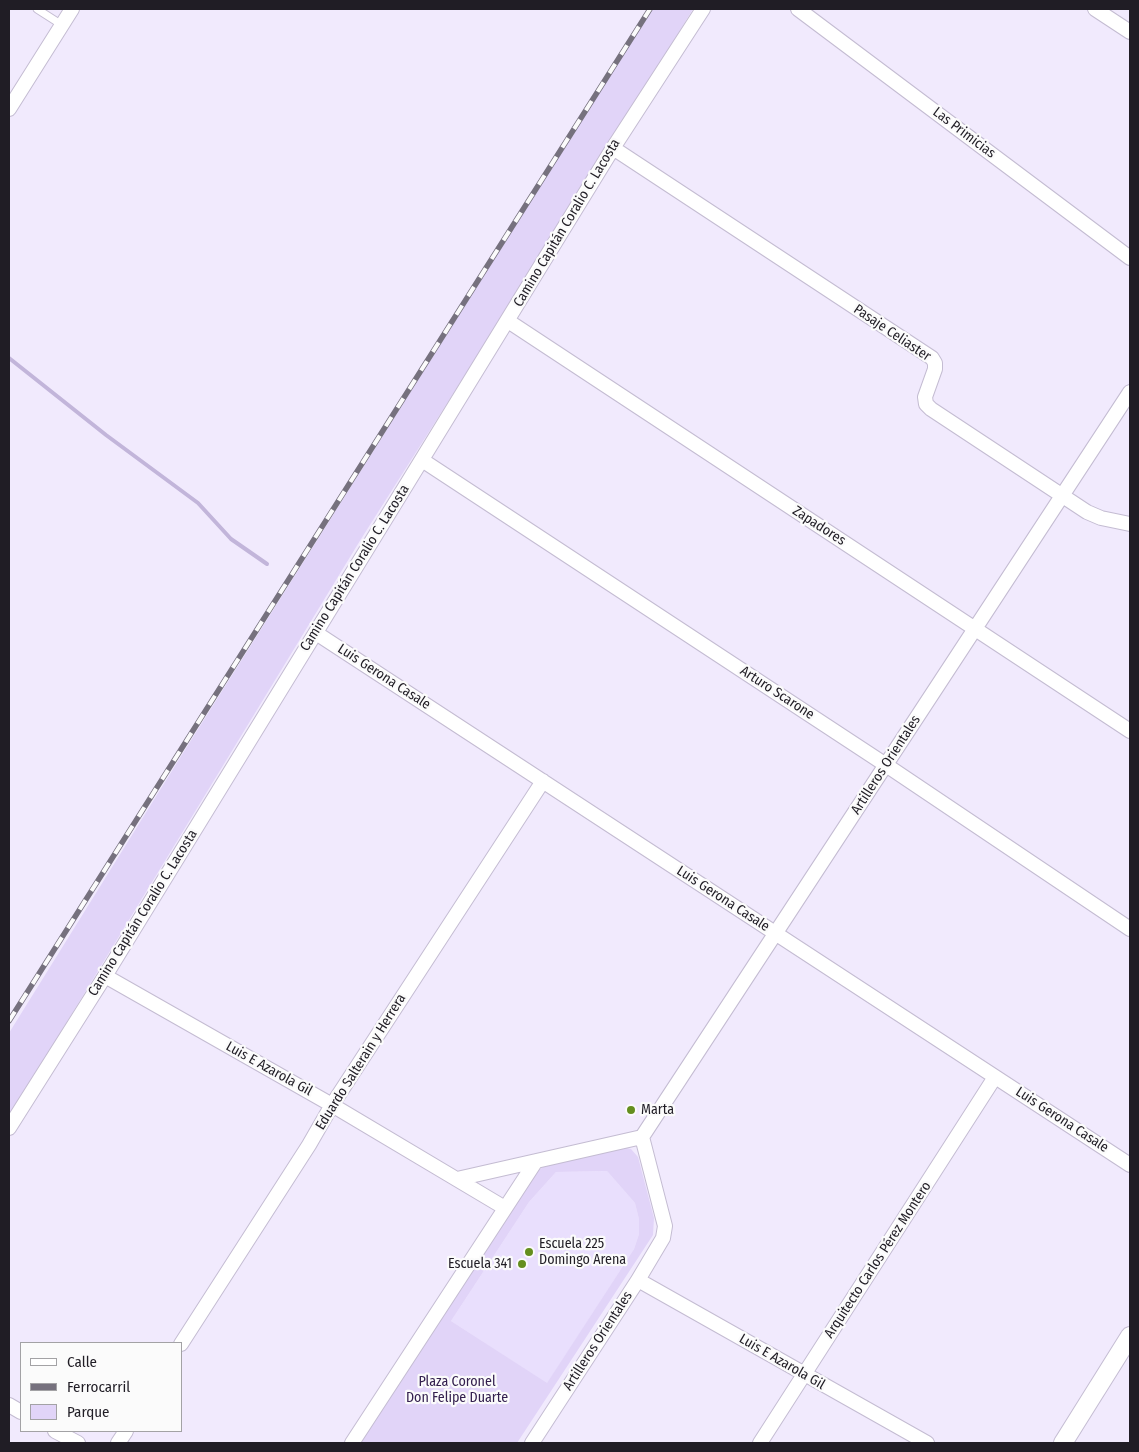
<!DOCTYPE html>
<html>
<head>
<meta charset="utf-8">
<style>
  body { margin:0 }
  #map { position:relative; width:1139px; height:1452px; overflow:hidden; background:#f1eafd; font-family:"Fira Sans Condensed",sans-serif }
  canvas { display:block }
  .frame { position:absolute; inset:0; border:10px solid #201d25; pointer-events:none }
  .legend { position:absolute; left:20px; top:1342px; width:162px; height:90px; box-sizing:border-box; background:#fbfbfb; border:1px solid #a3a2a5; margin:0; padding:6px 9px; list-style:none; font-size:15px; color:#201d25 }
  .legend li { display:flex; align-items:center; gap:10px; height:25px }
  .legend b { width:25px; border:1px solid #a3a2a5 }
</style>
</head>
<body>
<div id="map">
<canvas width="1139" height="1452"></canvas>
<div class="frame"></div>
<ul class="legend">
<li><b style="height:6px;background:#fff"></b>Calle</li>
<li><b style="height:6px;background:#76717e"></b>Ferrocarril</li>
<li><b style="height:14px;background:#e1d4f8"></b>Parque</li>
</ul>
</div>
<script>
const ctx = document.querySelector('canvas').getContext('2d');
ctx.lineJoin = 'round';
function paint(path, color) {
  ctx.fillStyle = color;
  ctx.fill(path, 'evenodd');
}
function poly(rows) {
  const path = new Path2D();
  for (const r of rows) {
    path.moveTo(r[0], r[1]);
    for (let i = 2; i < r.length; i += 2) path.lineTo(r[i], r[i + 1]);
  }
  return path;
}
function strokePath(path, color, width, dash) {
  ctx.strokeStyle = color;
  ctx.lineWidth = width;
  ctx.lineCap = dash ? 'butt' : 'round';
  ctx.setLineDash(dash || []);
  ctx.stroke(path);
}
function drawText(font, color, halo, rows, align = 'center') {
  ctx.font = font + ' "Fira Sans Condensed",sans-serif';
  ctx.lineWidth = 4.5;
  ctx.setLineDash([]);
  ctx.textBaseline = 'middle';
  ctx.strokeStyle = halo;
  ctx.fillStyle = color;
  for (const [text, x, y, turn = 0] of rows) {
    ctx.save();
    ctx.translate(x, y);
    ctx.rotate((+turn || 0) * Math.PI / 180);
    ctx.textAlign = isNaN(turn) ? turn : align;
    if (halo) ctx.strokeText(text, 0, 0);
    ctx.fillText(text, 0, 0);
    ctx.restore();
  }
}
const built = poly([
  [607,1171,635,1203,639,1219,639,1234,634,1249,547,1384,451,1321,529,1202,556,1172]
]);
const green = poly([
  [652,9,693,9,593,173,361,539,9,1117,9,1033,183,753],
  [622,1147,631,1149,638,1157,654,1218,653,1235,517,1443,358,1443,536,1172,543,1167],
  [607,1171,635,1203,639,1219,639,1234,634,1249,547,1383,451,1321,529,1202,556,1172]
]);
const stream = poly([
  [9,358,106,435,198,503,231,539,267,564]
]);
const service = poly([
  [37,9,62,25]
]);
const minor = poly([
  [798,9,1130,258],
  [1095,9,1130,32],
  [9,109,72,9],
  [613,148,932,358,935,363,935,369,925,397,926,404,931,409,1087,512,1101,518,1130,524],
  [508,321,1130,731],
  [422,460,886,765,1130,929],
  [316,633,1130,1165],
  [105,976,332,1105,505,1208],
  [9,1128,105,976,613,148,703,9],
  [642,1137,1130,392],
  [457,1179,642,1137,665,1226,663,1238,638,1280,532,1443],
  [638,1280,927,1443],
  [181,1344,309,1145,332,1105,543,781],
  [9,1405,21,1412],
  [55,1431,78,1443],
  [118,1443,126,1431],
  [352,1443,536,1161],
  [760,1443,995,1077]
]);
const tertiary = poly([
  [1063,1443,1130,1336]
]);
const rail = poly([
  [9,1021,650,9]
]);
const markers = [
  [631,1110,5,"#648e1e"],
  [529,1252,5,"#648e1e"],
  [522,1264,5,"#648e1e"]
];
const streetNames = [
  ["Las Primicias",964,133,37],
  ["Camino Capitán Coralio C. Lacosta",567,223,-59],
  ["Pasaje Celiaster",892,333,34],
  ["Zapadores",819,526,33],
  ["Camino Capitán Coralio C. Lacosta",355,568,-58],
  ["Luis Gerona Casale",384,677,33],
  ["Arturo Scarone",777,693,33],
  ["Artilleros Orientales",886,765,-57],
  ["Luis Gerona Casale",723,899,33],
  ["Camino Capitán Coralio C. Lacosta",143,913,-58],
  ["Eduardo Salterain y Herrera",361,1062,-58],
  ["Luis E Azarola Gil",269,1069,29],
  ["Luis Gerona Casale",1062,1120,33],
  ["Arquitecto Carlos Pérez Montero",878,1260,-57],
  ["Artilleros Orientales",598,1341,-57],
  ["Luis E Azarola Gil",782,1362,30]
];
const poiNames = [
  ["Marta",641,1110],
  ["Escuela 225",539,1244],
  ["Domingo Arena",539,1260],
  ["Escuela 341",512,1264,"right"]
];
const parkNames = [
  ["Plaza Coronel",457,1382],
  ["Don Felipe Duarte",457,1398]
];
paint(built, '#e9dffd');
paint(green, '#e1d4f8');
strokePath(stream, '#c2b5da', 4);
strokePath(service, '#c4bcd2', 9);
strokePath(minor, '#c4bcd2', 16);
strokePath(tertiary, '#c4bcd2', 20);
strokePath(service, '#fff', 7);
strokePath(minor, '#fff', 14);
strokePath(tertiary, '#fff', 18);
strokePath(rail, '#76717e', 5.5);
strokePath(rail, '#fbfbfb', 4, [11]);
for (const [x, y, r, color] of markers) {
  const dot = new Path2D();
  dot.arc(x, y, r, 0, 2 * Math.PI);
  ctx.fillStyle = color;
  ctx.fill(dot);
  strokePath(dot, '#fbfbfb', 2);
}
drawText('14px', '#201d25', '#fbfbfb', streetNames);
drawText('14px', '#201d25', '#fbfbfb', poiNames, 'left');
drawText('14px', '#34204f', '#fbfbfb', parkNames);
</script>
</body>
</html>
